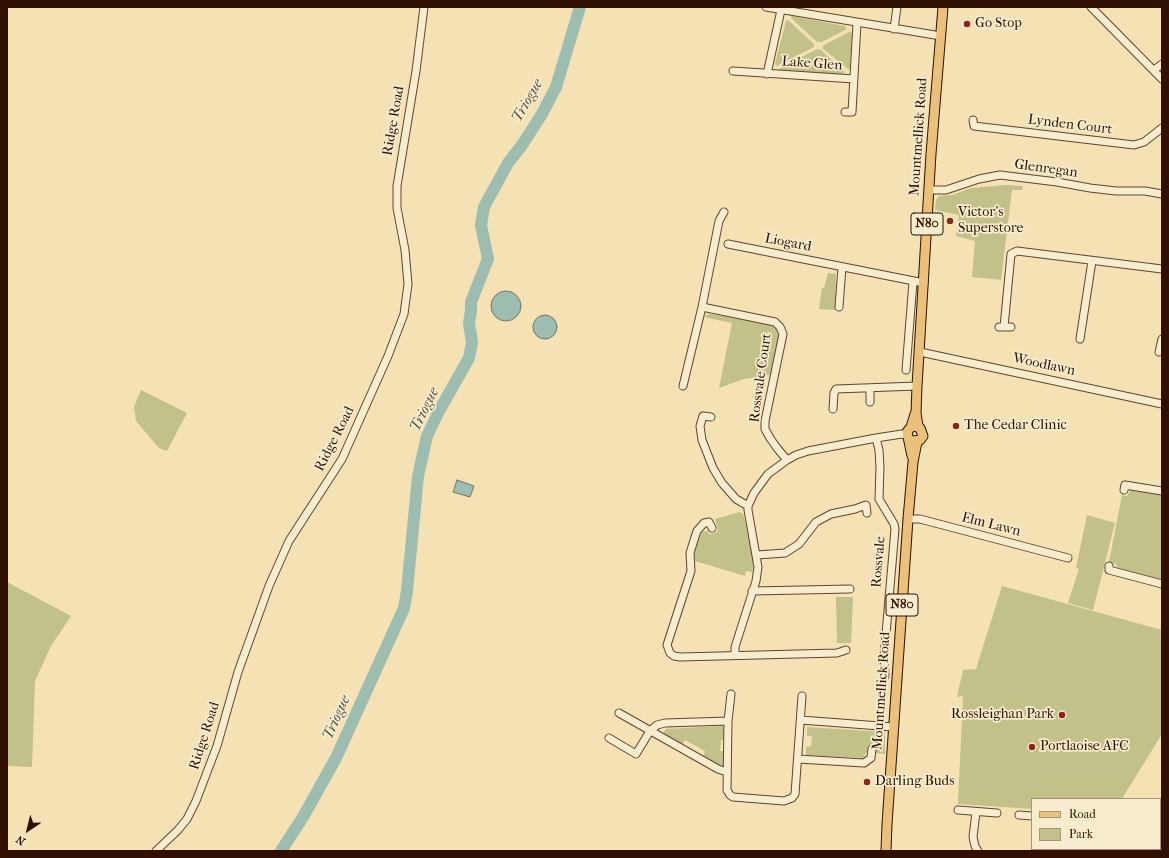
<!DOCTYPE html>
<html>
<head>
<meta charset="utf-8">
<style>
  body { margin:0 }
  #map { position:relative; width:1169px; height:858px; overflow:hidden; background:#f4e1b4; font-family:"IM FELL French Canon",serif }
  canvas { display:block }
  .frame { position:absolute; inset:0; border:8px solid #2e0f00; pointer-events:none }
  .legend { position:absolute; left:1031px; top:798px; width:130px; height:52px; box-sizing:border-box; background:#f8ecce; border:1px solid #a7947c; margin:0; padding:5px 7px; list-style:none; font-size:12px; color:#2e0f00 }
  .legend li { display:flex; align-items:center; gap:8px; height:20px }
  .legend b { width:20px; border:1px solid #a7947c }
  .north { position:absolute; left:8px; top:810px; width:40px; height:40px; -webkit-text-stroke:3px #f8ecce; paint-order:stroke; rotate:215deg; font-size:11px; font-weight:700; line-height:16px; text-align:center; color:#2e0f00 }
  .north::after { content:''; display:block; margin:auto; width:14px; height:18px; background:#2e0f00; clip-path:polygon(50% 0,100% 100%,50% 72%,0 100%) }
</style>
</head>
<body>
<div id="map">
<canvas width="1169" height="858"></canvas>
<div class="frame"></div>
<ul class="legend">
<li><b style="height:5px;background:#eac07a"></b>Road</li>
<li><b style="height:11px;background:#c1c189"></b>Park</li>
</ul>
<div class="north">N</div>
</div>
<script>
const ctx = document.querySelector('canvas').getContext('2d');
ctx.lineJoin = 'round';
function paint(path, color) {
  ctx.fillStyle = color;
  ctx.fill(path, 'evenodd');
}
function poly(rows) {
  const path = new Path2D();
  for (const r of rows) {
    if (r.length === 3) {
      path.moveTo(r[0] + r[2], r[1]);
      path.arc(r[0], r[1], r[2], 0, 2 * Math.PI);
      continue;
    }
    path.moveTo(r[0], r[1]);
    for (let i = 2; i < r.length; i += 2) path.lineTo(r[i], r[i + 1]);
  }
  return path;
}
function strokePath(path, color, width, dash) {
  ctx.strokeStyle = color;
  ctx.lineWidth = width;
  ctx.lineCap = dash ? 'butt' : 'round';
  ctx.setLineDash(dash || []);
  ctx.stroke(path);
}
function drawText(font, color, halo, rows, align = 'center') {
  ctx.font = font + ' "IM FELL French Canon",serif';
  ctx.lineWidth = 3.5;
  ctx.setLineDash([]);
  ctx.textBaseline = 'middle';
  ctx.strokeStyle = halo;
  ctx.fillStyle = color;
  for (const [text, x, y, turn = 0] of rows) {
    ctx.save();
    ctx.translate(x, y);
    ctx.rotate((+turn || 0) * Math.PI / 180);
    ctx.textAlign = isNaN(turn) ? turn : align;
    if (halo) ctx.strokeText(text, 0, 0);
    ctx.fillText(text, 0, 0);
    ctx.restore();
  }
}
const green = poly([
  [792,16,845,26,847,29,822,42,817,42,791,18],
  [788,20,814,44,814,47,777,66,775,64,786,21],
  [849,32,852,33,850,69,848,69,822,48,824,45],
  [817,49,821,50,845,72,843,74,779,71,779,69],
  [1005,185,1023,186,1022,190,1012,190,1001,280,972,277,975,241,956,236,959,215,935,210,936,200,939,196,952,195,971,188],
  [828,273,836,274,835,310,819,309,822,288,824,288],
  [711,314,773,325,776,328,780,335,772,374,769,375,744,379,719,388,732,323,704,317,706,315],
  [141,390,187,413,167,451,159,448,136,421,134,407],
  [1135,489,1162,495,1162,581,1119,571,1116,564,1109,562,1122,495,1127,496,1131,490],
  [740,512,743,514,753,553,754,563,752,572,746,571,745,576,695,561,694,553,696,546,702,532,707,531,710,534,718,531,715,519],
  [1087,515,1115,523,1093,610,1068,603,1079,569,1076,568],
  [7,582,71,616,51,646,35,681,32,767,7,766],
  [1002,586,1162,630,1162,734,1123,797,1124,799,1032,799,1032,809,958,804,963,696,957,697,963,670,976,669],
  [836,597,853,597,851,643,837,643],
  [722,726,726,727,727,740,721,740,720,751,726,751,724,766,722,766,703,756,705,751,685,740,683,744,663,733,666,729],
  [807,727,885,732,885,754,867,752,863,758,806,755,806,747,811,746,812,736,807,736]
]);
const water = poly([
  [506,306,15],
  [545,327,12],
  [457,480,474,486,470,497,453,492,457,480]
]);
const river = poly([
  [281,851,303,817,336,758,404,608,407,591,418,476,427,436,439,411,469,358,472,343,469,323,471,311,471,302,488,259,481,225,484,207,508,163,522,145,542,114,556,87,580,7]
]);
const minor = poly([
  [766,7,941,36],
  [1091,7,1162,79],
  [894,29,897,7],
  [1154,70,1162,64],
  [733,71,854,79],
  [767,74,781,10],
  [845,112,852,112,857,23],
  [973,120,974,126,1134,145,1144,142,1162,128],
  [929,190,946,190,979,179,1000,175,1057,182,1090,188,1116,191,1145,191,1162,194],
  [728,244,924,283],
  [702,307,775,322,780,327,783,334,765,421,765,429,770,438,777,448,787,460],
  [839,307,842,267],
  [999,327,1011,327],
  [1004,327,1011,254,1017,251,1162,269],
  [1080,339,1092,261],
  [920,352,1162,404],
  [1159,352,1162,339],
  [906,370,913,282],
  [683,386,702,307,719,221,724,212],
  [870,402,870,388],
  [833,409,834,393,836,389,917,386],
  [711,417,703,416,700,426,702,440,713,468,722,483,736,499,748,506],
  [1124,490,1125,485,1162,491],
  [908,519,920,519,1068,558],
  [712,528,709,522,704,523,697,531,694,540,690,553,691,571,667,645,670,653,674,656,680,657,837,653,846,650],
  [757,555,785,553,799,544,816,522,831,514,855,509,866,505,867,513],
  [1109,566,1109,570,1162,584],
  [752,591,850,589],
  [735,655,735,647,756,581,758,567,748,510,748,506,754,493,768,474,787,460,796,455,808,451,876,438],
  [885,676,884,657,895,529,894,524,879,499,880,467,879,450,876,438,902,434,907,435],
  [731,694,728,721,727,790,730,795,733,797,784,801,792,798,795,794,802,696],
  [619,713,718,769,727,772],
  [801,720,893,727],
  [609,738,636,754,650,731,657,725,665,723,728,721],
  [798,759,864,763,871,758,872,749],
  [958,810,997,813],
  [976,812,973,837,975,846,978,851],
  [1019,815,1032,816],
  [156,851,178,830,187,819,196,801,217,746,238,672,269,586,289,541,342,459,388,356,404,314,408,284,405,250,397,208,397,186,416,71,424,7],
  [1039,851,1039,849],
  [1103,851,1103,849]
]);
const major = poly([
  [918,426,916,413,917,386,931,154,943,7],
  [912,441,920,440,923,436,920,428,914,426],
  [912,456,907,432,911,427,915,414],
  [886,851,887,824,908,519,913,462,917,442]
]);
const markers = [
  [967,24,4,"#8f2418"],
  [950,221,4,"#8f2418"],
  [956,426,4,"#8f2418"],
  [1062,715,4,"#8f2418"],
  [1032,747,4,"#8f2418"],
  [867,782,4,"#8f2418"]
];
const shields = [
  [927,224,32],
  [902,605,32]
];
const shieldNames = [
  ["N80",927,224],
  ["N80",902,605]
];
const poiNames = [
  ["Go Stop",975,24],
  ["Victor's",958,213],
  ["Superstore",958,229],
  ["The Cedar Clinic",964,426],
  ["Rossleighan Park",1054,715,"right"],
  ["Portlaoise AFC",1040,747],
  ["Darling Buds",875,782]
];
const streetNames = [
  ["Lake Glen",812,64,4],
  ["Ridge Road",394,121,-80],
  ["Lynden Court",1070,125,7],
  ["Mountmellick Road",919,137,-86],
  ["Glenregan",1046,169,8],
  ["Liogard",788,243,11],
  ["Woodlawn",1044,365,12],
  ["Rossvale Court",761,378,-82],
  ["Ridge Road",335,439,-63],
  ["Elm Lawn",991,525,14],
  ["Rossvale",879,562,-85],
  ["Mountmellick Road",882,691,-86],
  ["Ridge Road",205,736,-72]
];
const waterNames = [
  ["Triogue",528,101,-60],
  ["Triogue",425,410,-64],
  ["Triogue",337,718,-66]
];
paint(green, '#c1c189');
paint(water, '#9cbdaf');
strokePath(water, '#707769', 1);
strokePath(river, '#9cbdaf', 12);
strokePath(minor, '#60442d', 9);
strokePath(major, '#2e0f00', 11);
strokePath(minor, '#f8ecce', 7);
strokePath(major, '#eac07a', 9);
for (const [x, y, r, color] of markers) {
  const dot = new Path2D();
  dot.arc(x, y, r, 0, 2 * Math.PI);
  ctx.fillStyle = color;
  ctx.fill(dot);
  strokePath(dot, '#f8ecce', 1.5);
}
for (const [x, y, w] of shields) {
  const box = new Path2D();
  box.roundRect(x - w / 2, y - 11, w, 22, 3);
  ctx.fillStyle = '#f8ecce';
  ctx.fill(box);
  strokePath(box, '#2e0f00', 1);
}
drawText('bold 13px', '#2e0f00', null, shieldNames);
drawText('14px', '#2e0f00', '#f8ecce', poiNames, 'left');
drawText('14px', '#2e0f00', '#f8ecce', streetNames);
drawText('italic 15px', '#544c3d', '#f8ecce', waterNames);
</script>
</body>
</html>
